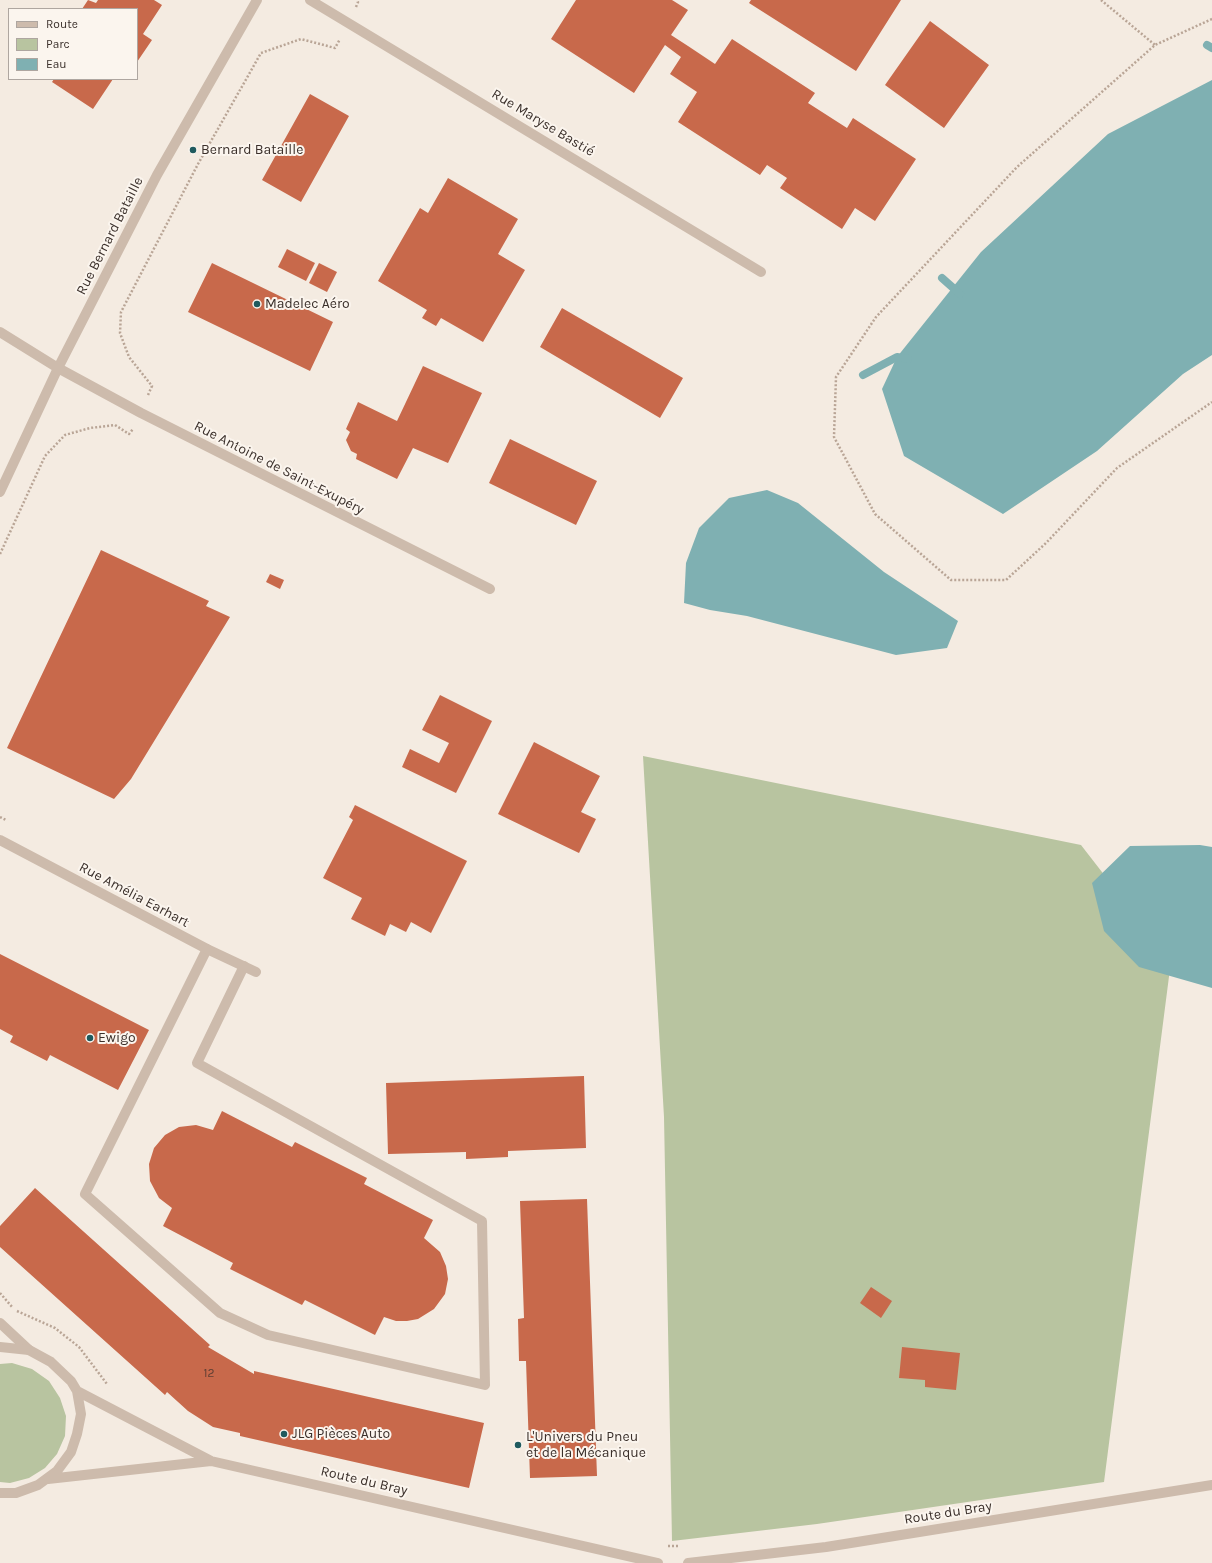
<!DOCTYPE html>
<html>
<head>
<meta charset="utf-8">
<style>
  body { margin:0 }
  #map { position:relative; width:1212px; height:1563px; overflow:hidden; background:#f4ebe1; font-family:Karla,sans-serif }
  canvas { display:block }
  .legend { position:absolute; left:8px; top:8px; width:130px; height:72px; box-sizing:border-box; background:#fbf5ee; border:1px solid #aea6a0; margin:0; padding:5px 7px; list-style:none; font-size:12px; color:#3b302b }
  .legend li { display:flex; align-items:center; gap:8px; height:20px }
  .legend b { width:20px; border:1px solid #aea6a0 }
</style>
</head>
<body>
<div id="map">
<canvas width="1212" height="1563"></canvas>
<ul class="legend">
<li><b style="height:5px;background:#cdbbac"></b>Route</li>
<li><b style="height:11px;background:#b8c4a0"></b>Parc</li>
<li><b style="height:11px;background:#7fb0b2"></b>Eau</li>
</ul>
</div>
<script>
const ctx = document.querySelector('canvas').getContext('2d');
ctx.lineJoin = 'round';
function paint(path, color) {
  ctx.fillStyle = color;
  ctx.fill(path, 'evenodd');
}
function poly(rows) {
  const path = new Path2D();
  for (const r of rows) {
    path.moveTo(r[0], r[1]);
    for (let i = 2; i < r.length; i += 2) path.lineTo(r[i], r[i + 1]);
  }
  return path;
}
function strokePath(path, color, width, dash) {
  ctx.strokeStyle = color;
  ctx.lineWidth = width;
  ctx.lineCap = dash ? 'butt' : 'round';
  ctx.setLineDash(dash || []);
  ctx.stroke(path);
}
function drawText(font, color, halo, rows, align = 'center') {
  ctx.font = font + ' Karla,sans-serif';
  ctx.lineWidth = 4;
  ctx.setLineDash([]);
  ctx.textBaseline = 'middle';
  ctx.strokeStyle = halo;
  ctx.fillStyle = color;
  for (const [text, x, y, turn = 0] of rows) {
    ctx.save();
    ctx.translate(x, y);
    ctx.rotate((+turn || 0) * Math.PI / 180);
    ctx.textAlign = isNaN(turn) ? turn : align;
    if (halo) ctx.strokeText(text, 0, 0);
    ctx.fillText(text, 0, 0);
    ctx.restore();
  }
}
const green = poly([
  [643,756,1081,845,1171,961,1104,1482,817,1524,672,1541,664,1117],
  [12,1363,32,1369,49,1381,60,1398,66,1416,65,1436,57,1454,45,1468,29,1478,10,1483,0,1482,0,1364]
]);
const water = poly([
  [1212,80,1212,355,1183,374,1097,451,1003,514,904,456,882,389,897,357,981,252,1108,134],
  [767,490,798,503,884,572,958,621,947,648,896,655,747,616,710,610,684,603,686,563,699,528,729,498],
  [1200,845,1212,847,1212,988,1139,967,1104,931,1092,883,1130,846]
]);
const stream = poly([
  [1207,45,1212,48],
  [942,278,960,294],
  [863,375,897,357,908,359]
]);
const building = poly([
  [88,0,96,3,98,0,154,0,162,5,143,34,152,40,137,62,137,9,82,9],
  [576,0,672,0,688,10,671,35,688,46,715,64,732,39,815,93,808,103,847,128,853,118,916,159,875,221,855,208,842,229,780,188,787,178,767,165,760,175,678,122,697,92,670,74,681,57,665,45,634,93,551,39],
  [751,0,901,0,856,71,749,3],
  [930,21,989,65,944,128,885,85],
  [54,79,113,79,93,109,52,82],
  [310,94,349,116,301,202,262,180],
  [448,178,518,219,498,254,525,270,483,342,441,318,436,326,422,318,427,310,378,281,420,208,428,213],
  [287,249,315,263,306,281,278,267],
  [212,263,333,322,310,371,188,312],
  [319,263,337,272,327,292,309,283],
  [562,308,683,378,660,418,540,347],
  [423,366,482,393,448,463,413,448,397,479,356,459,357,454,351,451,346,440,350,432,346,429,358,402,397,421],
  [510,439,597,481,576,525,489,483],
  [101,550,209,601,206,606,230,617,131,779,114,799,7,748],
  [270,574,284,580,280,589,266,582],
  [440,695,492,721,456,793,402,767,410,749,439,763,449,743,422,730],
  [534,742,600,776,581,812,596,819,579,853,498,814],
  [355,805,467,861,431,933,411,922,406,932,390,924,385,936,351,919,362,898,323,878,353,820,349,817],
  [0,954,149,1030,118,1090,50,1055,47,1061,10,1042,13,1036,0,1029],
  [584,1076,586,1148,508,1151,508,1157,466,1159,466,1152,388,1154,386,1083],
  [222,1111,292,1147,295,1142,367,1178,364,1184,433,1220,424,1238,440,1252,446,1266,448,1279,445,1294,434,1309,418,1319,407,1321,396,1321,384,1317,375,1335,305,1300,302,1305,230,1269,233,1263,163,1226,172,1208,159,1198,150,1181,149,1164,154,1148,165,1135,179,1127,196,1125,213,1130],
  [35,1188,210,1345,208,1347,254,1374,254,1371,484,1423,469,1488,240,1436,240,1433,213,1427,188,1411,167,1392,165,1395,0,1247,0,1226],
  [587,1199,597,1476,530,1478,526,1361,519,1361,518,1319,524,1318,520,1201],
  [871,1287,892,1301,881,1318,860,1303],
  [902,1347,960,1353,956,1390,925,1387,925,1380,899,1378]
]);
const path = poly([
  [1101,0,1155,45],
  [356,7,358,2,357,0],
  [1212,19,1155,45,1017,167,876,317,836,377,834,437,875,514,951,580,1006,580,1046,543,1117,468,1212,402],
  [148,395,152,386,129,357,120,333,121,312,198,164,261,53,301,39,335,48,340,39],
  [0,554,45,456,65,435,90,428,115,425,129,434,133,429],
  [0,817,6,820],
  [0,1293,13,1308],
  [17,1311,55,1328,79,1347,107,1384],
  [668,1546,679,1546]
]);
const service = poly([
  [207,949,85,1194,220,1313,268,1335,485,1385,482,1221,197,1063,244,966]
]);
const minor = poly([
  [310,0,761,272],
  [0,332,58,368,141,413,490,589],
  [0,492,58,368,157,175,257,0],
  [0,840,207,949,256,972],
  [0,1323,29,1350]
]);
const tertiary = poly([
  [0,1347,29,1350,51,1362,71,1381,77,1391,81,1414,77,1434,71,1452,57,1471,38,1485,16,1493,0,1493],
  [77,1391,211,1461,658,1563],
  [48,1479,211,1461],
  [688,1563,826,1547,1212,1485]
]);
const markers = [
  [193,150,4,"#1f5a5e"],
  [257,304,4,"#1f5a5e"],
  [90,1038,4,"#1f5a5e"],
  [284,1434,4,"#1f5a5e"],
  [518,1445,4,"#1f5a5e"]
];
const numberNames = [
  ["12",209,1374]
];
const streetNames = [
  ["Rue Maryse Bastié",543,123,31],
  ["Rue Bernard Bataille",110,236,-63],
  ["Rue Antoine de Saint-Exupéry",279,468,27],
  ["Rue Amélia Earhart",134,895,28],
  ["Route du Bray",364,1481,13],
  ["Route du Bray",948,1513,-9]
];
const poiNames = [
  ["Bernard Bataille",201,150],
  ["Madelec Aéro",265,304],
  ["Ewigo",98,1038],
  ["JLG Pièces Auto",292,1434],
  ["L'Univers du Pneu",526,1437],
  ["et de la Mécanique",526,1453]
];
paint(green, '#b8c4a0');
paint(water, '#7fb0b2');
strokePath(stream, '#7fb0b2', 8);
paint(building, '#c8694b');
strokePath(path, '#b9a596', 2.5, [2, 2]);
strokePath(service, '#cdbbac', 10);
strokePath(minor, '#cdbbac', 10);
strokePath(tertiary, '#cdbbac', 10);
for (const [x, y, r, color] of markers) {
  const dot = new Path2D();
  dot.arc(x, y, r, 0, 2 * Math.PI);
  ctx.fillStyle = color;
  ctx.fill(dot);
  strokePath(dot, '#fbf5ee', 1.5);
}
drawText('12px', '#5e3e33', null, numberNames);
drawText('14px', '#3b302b', '#fbf5ee', streetNames);
drawText('14px', '#3b302b', '#fbf5ee', poiNames, 'left');
</script>
</body>
</html>
